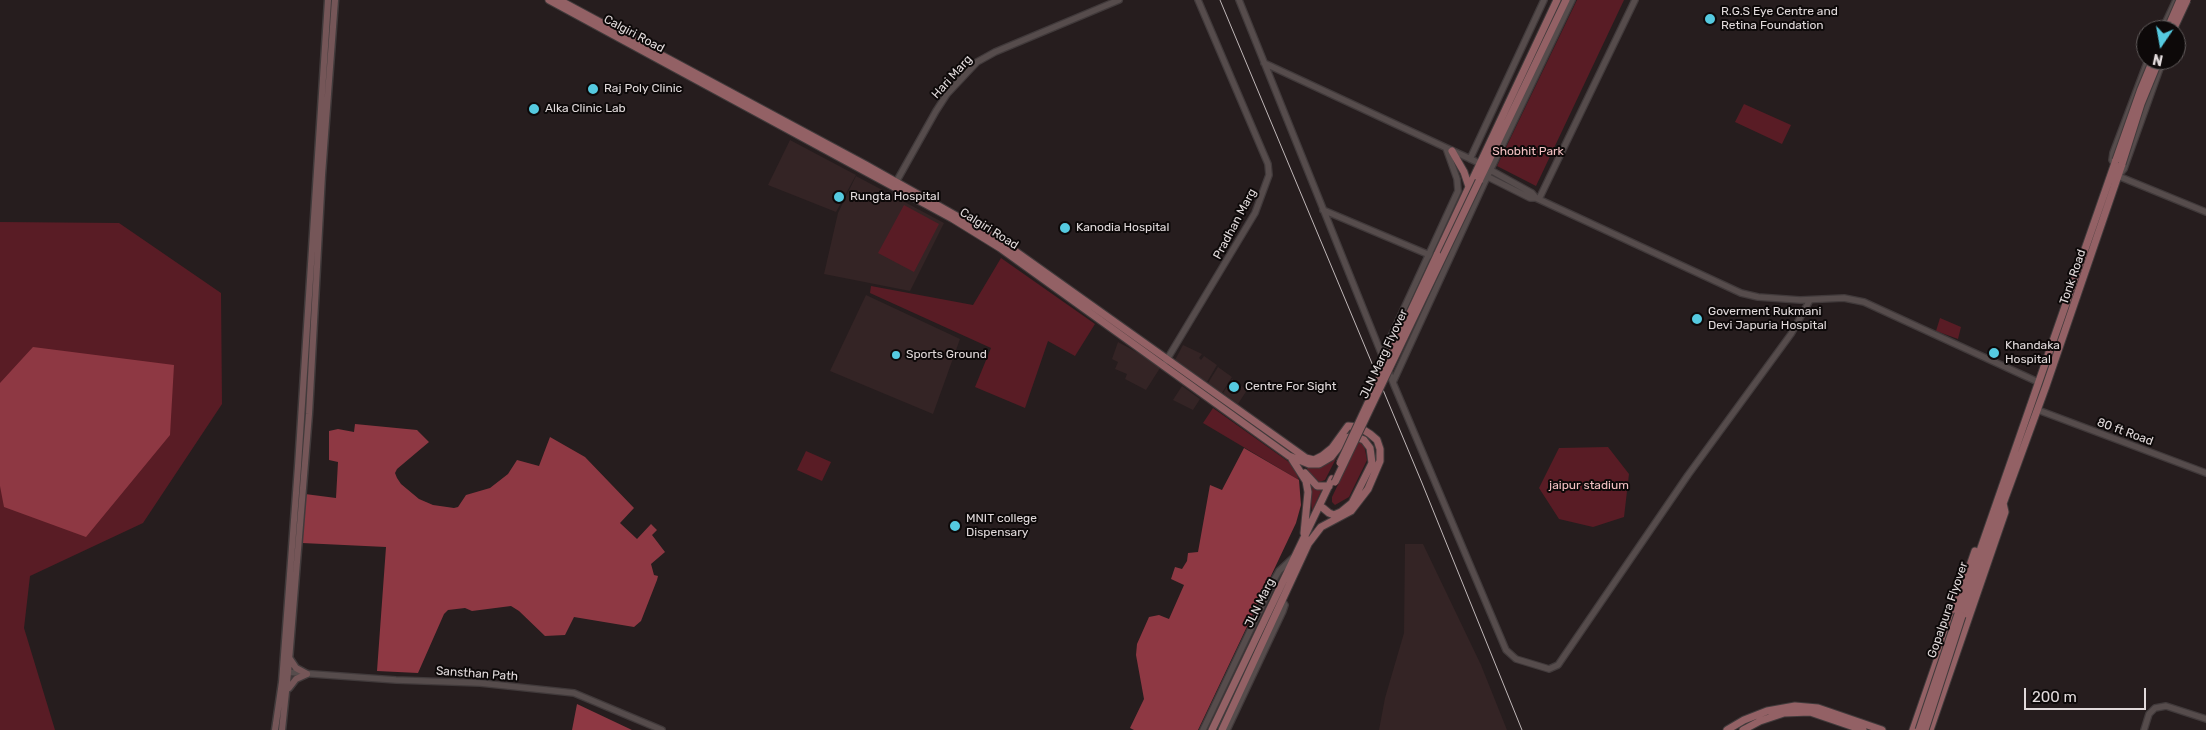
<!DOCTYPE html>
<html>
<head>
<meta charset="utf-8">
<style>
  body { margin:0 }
  #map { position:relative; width:2206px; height:730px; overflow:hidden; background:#261d1e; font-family:Rubik,sans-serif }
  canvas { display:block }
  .north { position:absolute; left:2136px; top:20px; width:50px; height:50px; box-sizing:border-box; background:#0d0909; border:1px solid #625d5d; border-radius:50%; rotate:192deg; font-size:14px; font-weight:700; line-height:20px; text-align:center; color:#e1dadb }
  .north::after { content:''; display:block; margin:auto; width:18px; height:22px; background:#55cae0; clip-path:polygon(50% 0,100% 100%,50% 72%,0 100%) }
  .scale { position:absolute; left:2024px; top:688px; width:122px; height:22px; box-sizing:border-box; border:2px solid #e1dadb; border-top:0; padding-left:6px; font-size:15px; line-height:18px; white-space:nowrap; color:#e1dadb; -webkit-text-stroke:4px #0d0909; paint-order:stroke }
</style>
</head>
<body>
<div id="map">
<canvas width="2206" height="730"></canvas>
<div class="north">N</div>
<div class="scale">200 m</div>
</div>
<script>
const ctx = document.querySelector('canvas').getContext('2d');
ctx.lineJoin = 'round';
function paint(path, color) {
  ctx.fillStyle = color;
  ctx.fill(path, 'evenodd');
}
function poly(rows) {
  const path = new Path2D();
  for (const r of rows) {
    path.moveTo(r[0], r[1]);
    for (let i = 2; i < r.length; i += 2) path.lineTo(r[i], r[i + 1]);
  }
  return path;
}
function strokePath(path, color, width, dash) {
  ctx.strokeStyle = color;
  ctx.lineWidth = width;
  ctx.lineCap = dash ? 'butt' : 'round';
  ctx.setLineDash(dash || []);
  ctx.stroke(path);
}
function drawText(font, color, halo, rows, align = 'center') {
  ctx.font = font + ' Rubik,sans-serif';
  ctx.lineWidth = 4;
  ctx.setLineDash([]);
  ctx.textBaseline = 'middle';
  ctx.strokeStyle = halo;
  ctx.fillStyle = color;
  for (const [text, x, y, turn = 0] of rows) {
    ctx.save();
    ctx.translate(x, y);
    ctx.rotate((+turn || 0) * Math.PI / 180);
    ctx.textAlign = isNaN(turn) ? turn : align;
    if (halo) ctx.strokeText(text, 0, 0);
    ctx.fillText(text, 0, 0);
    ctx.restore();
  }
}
const built = poly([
  [790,140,856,175,836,212,768,185],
  [856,176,944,223,910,291,824,274,838,213],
  [866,295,960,339,933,414,830,371],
  [1118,342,1142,355,1160,368,1146,390,1125,379,1127,374,1115,369,1118,362,1112,359],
  [1183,345,1202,354,1199,358,1201,360,1204,356,1217,365,1207,382,1175,360],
  [1218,367,1232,377,1222,393,1208,383],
  [1232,379,1247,390,1238,404,1223,393],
  [1182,386,1200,399,1193,410,1173,400],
  [1405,544,1423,544,1481,665,1507,730,1379,730,1385,698,1404,633]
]);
const green = poly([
  [1577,0,1624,0,1536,186,1497,166],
  [1744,104,1791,125,1782,144,1735,122],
  [904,205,939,224,914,272,878,253],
  [0,222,119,223,221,293,222,404,143,523,30,576,24,628,55,730,0,730],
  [1001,258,1095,324,1075,356,1048,341,1025,408,975,387,991,348,870,293,871,286,973,305],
  [1940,318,1961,327,1958,339,1936,331],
  [1213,408,1293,465,1299,480,1203,423],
  [1347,437,1325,480,1317,483,1306,467,1321,467],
  [1359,441,1364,445,1367,460,1349,497,1335,505,1332,502,1332,497],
  [1608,447,1629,474,1624,517,1593,527,1559,519,1539,488,1559,448],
  [806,451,831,462,822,481,797,470],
  [1309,484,1313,488,1322,489,1312,511]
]);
const forest = poly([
  [33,347,174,365,170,435,86,537,4,507,0,486,0,383],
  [355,424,417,430,429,442,397,469,395,473,397,478,401,484,419,499,433,505,454,508,458,507,466,495,490,488,508,474,517,460,539,466,550,437,585,457,634,508,620,523,637,539,651,524,657,530,652,535,665,552,651,564,654,575,658,576,657,580,641,621,634,627,574,617,565,635,545,636,519,611,511,606,472,611,465,608,448,610,444,614,418,673,377,671,386,547,302,543,305,494,336,498,338,462,329,460,329,431,338,429,354,432],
  [1244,448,1299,480,1301,505,1296,523,1198,730,1134,730,1130,728,1144,699,1136,655,1137,644,1149,617,1159,615,1169,619,1184,585,1171,579,1175,567,1182,569,1187,561,1188,553,1198,552,1210,485,1222,490],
  [577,704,632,730,572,730]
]);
const tertiary = poly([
  [1239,0,1394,385,1506,650,1516,659,1549,669,1558,665,1688,475,1791,334,1810,300],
  [2162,30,2176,0],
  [2163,60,2124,169,2118,176,2206,212],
  [1264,63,1479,163],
  [1470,159,1544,0],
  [2115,165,2112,160,2113,153,2148,60],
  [1485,167,1532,193,1536,198,1741,293,1758,297,1800,300,1844,298,1864,302,2038,382],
  [1484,175,1530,198,1536,198],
  [895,184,936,111,947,94,977,62,995,52,1119,0],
  [1539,199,1635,0],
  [1323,210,1432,256],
  [1382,356,1458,191,1457,179,1446,148],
  [1166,361,1255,213,1269,175,1268,164,1198,0],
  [1393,382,1487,177,1572,0],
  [2038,410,2206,473],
  [285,672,396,680,480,683,574,693,662,730],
  [1203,730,1275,578,1279,571,1295,556],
  [1227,730,1283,611,1285,605,1282,600],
  [2144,730,2149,714,2155,708,2166,706,2206,719]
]);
const secondary = poly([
  [290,659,296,668,307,674],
  [289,688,296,679,307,674],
  [275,730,282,682,298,466,328,0],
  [282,730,288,673,309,414,322,175,335,0]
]);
const primary = poly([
  [549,0,953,219,1000,248,1289,456,1309,464,1319,464,1331,457,1346,438,1354,436,1364,440,1370,448,1372,463,1352,503,1341,512,1334,515,1329,513,1323,508],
  [559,0,866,165,1001,241,1306,458,1314,460,1322,456,1332,448,1348,426,1359,427,1370,434,1377,440,1380,449,1380,461,1368,489,1351,511,1321,527,1308,544],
  [1452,151,1464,172,1469,187],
  [1479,181,1566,0],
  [1437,255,1557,0],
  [1292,459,1306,481,1308,492,1304,533],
  [1305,473,1317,486,1329,486],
  [1958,614,2116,160],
  [1962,616,2046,386,2122,164],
  [1212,730,1332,479],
  [1222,730,1310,540],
  [1727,730,1744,720,1767,711,1795,706,1818,708,1882,730],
  [1743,730,1760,721,1784,713,1810,712,1863,730],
  [1913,730,1975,551],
  [1930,730,2005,512,2003,503]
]);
const rail = poly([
  [1220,0,1422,483,1522,730]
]);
const primaryBridge = poly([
  [2167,30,2180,0],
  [2173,30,2187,0],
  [2116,160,2141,89,2153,60],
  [2122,164,2141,104,2159,60],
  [1340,463,1437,255],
  [1335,482,1479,181],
  [1919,730,1958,614],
  [1925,730,1962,616]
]);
const markers = [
  [1710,19,6,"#55cae0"],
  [593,89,6,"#55cae0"],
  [534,109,6,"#55cae0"],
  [839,197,6,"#55cae0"],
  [1065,228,6,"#55cae0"],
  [1697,319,6,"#55cae0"],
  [1994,353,6,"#55cae0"],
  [896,355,5,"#55cae0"],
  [1234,387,6,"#55cae0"],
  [955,526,6,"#55cae0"]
];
const poiNames = [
  ["R.G.S Eye Centre and",1721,12],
  ["Retina Foundation",1721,26],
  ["Raj Poly Clinic",604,89],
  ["Alka Clinic Lab",545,109],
  ["Rungta Hospital",850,197],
  ["Kanodia Hospital",1076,228],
  ["Goverment Rukmani",1708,312],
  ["Devi Japuria Hospital",1708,326],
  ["Khandaka",2005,346],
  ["Hospital",2005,360],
  ["Sports Ground",906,355],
  ["Centre For Sight",1245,387],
  ["MNIT college",966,519],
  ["Dispensary",966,533]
];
const streetNames = [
  ["Calgiri Road",634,34,28],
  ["Hari Marg",952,77,-48],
  ["Pradhan Marg",1235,224,-62],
  ["Calgiri Road",989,229,32],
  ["Tonk Road",2073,277,-71],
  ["JLN Marg Flyover",1384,354,-65],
  ["80 ft Road",2125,432,20],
  ["JLN Marg",1260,603,-64],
  ["Gopalpura Flyover",1948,610,-71],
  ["Sansthan Path",477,674,4]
];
const parkNames = [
  ["Shobhit Park",1528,152],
  ["jaipur stadium",1589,486]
];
paint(built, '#342425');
paint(green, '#591c25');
paint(forest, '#8e3843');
strokePath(tertiary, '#413a3b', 8);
strokePath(secondary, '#413a3b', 9);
strokePath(primary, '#413a3b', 9);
strokePath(tertiary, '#564c4c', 5.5);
strokePath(secondary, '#755658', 6);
strokePath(primary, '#936165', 7);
strokePath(rail, '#c0b8b9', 1);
strokePath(primaryBridge, '#413a3b', 9, []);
strokePath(primaryBridge, '#936165', 7);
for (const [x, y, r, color] of markers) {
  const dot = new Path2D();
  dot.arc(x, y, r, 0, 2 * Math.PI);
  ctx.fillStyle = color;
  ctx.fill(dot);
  strokePath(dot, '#0d0909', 2);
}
drawText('12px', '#e1dadb', '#0d0909', poiNames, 'left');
drawText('12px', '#e1dadb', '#0d0909', streetNames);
drawText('12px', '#f3c0c2', '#0d0909', parkNames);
</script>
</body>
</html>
